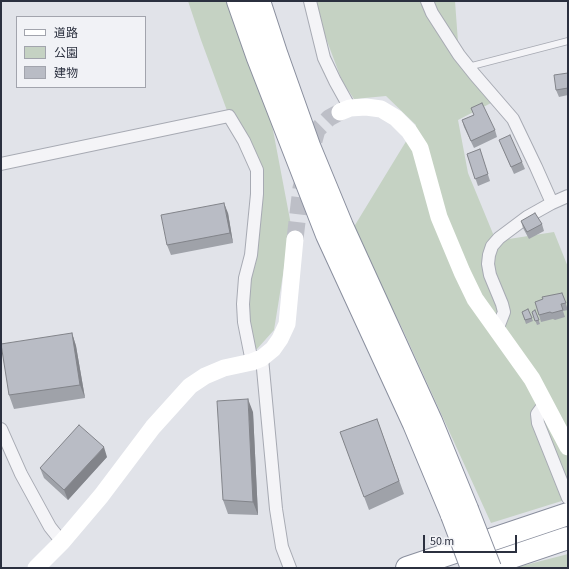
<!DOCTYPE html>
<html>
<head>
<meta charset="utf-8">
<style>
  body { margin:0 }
  #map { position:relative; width:569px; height:569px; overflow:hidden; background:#e1e3e9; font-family:"Source Sans 3","Noto Sans JP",sans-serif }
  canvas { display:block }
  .frame { position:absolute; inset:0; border:2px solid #2b303f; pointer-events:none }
  .legend { position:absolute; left:16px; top:16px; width:130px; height:72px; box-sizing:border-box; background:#f1f2f6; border:1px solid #a2a4ad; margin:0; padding:5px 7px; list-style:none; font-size:12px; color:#2b303f }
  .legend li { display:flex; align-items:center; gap:8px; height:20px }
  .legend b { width:20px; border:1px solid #a2a4ad }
  .scale { position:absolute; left:423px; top:535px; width:94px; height:18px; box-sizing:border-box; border:2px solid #2b303f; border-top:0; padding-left:5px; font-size:12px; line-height:14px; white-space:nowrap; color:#2b303f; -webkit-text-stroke:3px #f1f2f6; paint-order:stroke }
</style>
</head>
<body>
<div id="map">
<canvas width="569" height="569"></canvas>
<div class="frame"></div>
<ul class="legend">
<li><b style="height:5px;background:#fff"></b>道路</li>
<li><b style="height:11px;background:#c5d2c3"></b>公園</li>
<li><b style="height:11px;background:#b9bcc5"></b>建物</li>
</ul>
<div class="scale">50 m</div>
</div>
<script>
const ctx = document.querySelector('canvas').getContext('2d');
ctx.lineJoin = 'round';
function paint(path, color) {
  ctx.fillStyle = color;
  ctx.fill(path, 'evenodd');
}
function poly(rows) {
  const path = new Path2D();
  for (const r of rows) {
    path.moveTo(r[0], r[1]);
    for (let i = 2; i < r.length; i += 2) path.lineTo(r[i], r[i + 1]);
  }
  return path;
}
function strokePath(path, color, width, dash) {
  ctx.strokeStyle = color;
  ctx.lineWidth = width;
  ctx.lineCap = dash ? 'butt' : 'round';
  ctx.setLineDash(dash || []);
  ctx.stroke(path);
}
const green = poly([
  [188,1,226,1,269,109,291,225,274,330,257,349,253,349,243,304,257,194,252,158,229,116,201,40],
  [312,1,455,1,458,42,493,102,458,120,468,173,496,241,554,232,568,267,568,499,491,523,402,328,352,230,416,125,386,96,354,99,342,81],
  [568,554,568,568,514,568]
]);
const secondaryTunnel = poly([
  [295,239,301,188,317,130,329,118,340,112]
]);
const lane = poly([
  [468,67,568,41]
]);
const street = poly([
  [310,1,324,58,335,81,350,108],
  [427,1,432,13,459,55,475,75,513,119,536,167,552,203],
  [1,164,229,116,244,141,257,170,257,194,251,255,245,278,243,304,244,322,252,362],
  [497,330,504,312,502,304,490,275,488,264,489,255,492,246,499,238,527,217,552,203,568,196],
  [262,358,276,509,282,547,290,568],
  [545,403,537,414,538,423,568,498],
  [1,429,21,474,50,527,62,542]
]);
const secondary = poly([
  [340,112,350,108,366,107,381,109,396,118,409,131,420,148,439,217,462,272,475,299,532,379,568,447],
  [36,568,62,542,101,496,153,427,190,386,205,376,224,368,252,362,262,358,273,349,280,339,287,324,295,239]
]);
const highway = poly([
  [238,1,258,58,327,235,414,424,452,515],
  [259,1,276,53,309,146,342,226,431,421,467,509],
  [407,568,568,514],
  [479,568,568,538]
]);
const highwayBridge = poly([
  [467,509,490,568],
  [452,515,472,568]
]);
const wall = poly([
  [568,73,568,95,559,97,556,90],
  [471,108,495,130,497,137,474,148,464,127,462,120,474,115],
  [499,140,522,162,525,169,514,174],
  [480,149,490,181,478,186,467,154],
  [228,213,233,243,171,255,167,245],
  [521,221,542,224,544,231,529,239,523,228],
  [562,293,568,310,563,311,565,317,555,320,553,319,541,322,539,315],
  [528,309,533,321,526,324,522,312],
  [535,310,540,324,537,325,532,312],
  [72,333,76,346,85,398,14,409,9,395],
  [253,412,258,515,228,514,223,500],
  [377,419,404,494,369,510,340,432],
  [107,457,68,500,44,478,40,468]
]);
const shadedWall = poly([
  [224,203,228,213,233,243,230,233],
  [72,333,76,346,85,398,80,385],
  [248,399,253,412,258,515,253,502],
  [104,447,107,457,68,500,64,490]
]);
const building = poly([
  [568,73,568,88,556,90,554,75,568,73],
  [482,103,495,130,471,141,462,120,474,115,471,108,482,103],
  [510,135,522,162,511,167,499,140,510,135],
  [480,149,488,174,475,179,467,154,480,149],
  [224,203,230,233,167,245,161,215,224,203],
  [535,213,542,224,527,232,521,221,535,213],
  [562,293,566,303,561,304,563,310,552,313,550,312,539,315,535,302,543,299,542,297,562,293],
  [528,309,532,318,525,320,522,312,528,309],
  [535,310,539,320,535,321,532,312,535,310],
  [72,333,80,385,9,395,1,344,72,333],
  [248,399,253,502,223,500,217,401,248,399],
  [377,419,399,481,364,497,340,432,377,419],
  [79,425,104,447,64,490,40,468,79,425]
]);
paint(green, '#c5d2c3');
strokePath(secondaryTunnel, '#bdbfc7', 17, [17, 8]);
strokePath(lane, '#a7aab3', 8);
strokePath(street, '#a7aab3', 14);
strokePath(highway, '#8a8f9e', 24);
strokePath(lane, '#f4f4f7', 6);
strokePath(street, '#f4f4f7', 12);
strokePath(secondary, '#fff', 17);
strokePath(highway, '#fff', 22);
strokePath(highwayBridge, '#8a8f9e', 24, []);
strokePath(highwayBridge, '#fff', 22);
paint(wall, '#9fa2a9');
paint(shadedWall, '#82848a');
paint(building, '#b9bcc5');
strokePath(building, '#82848a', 1);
</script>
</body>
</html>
